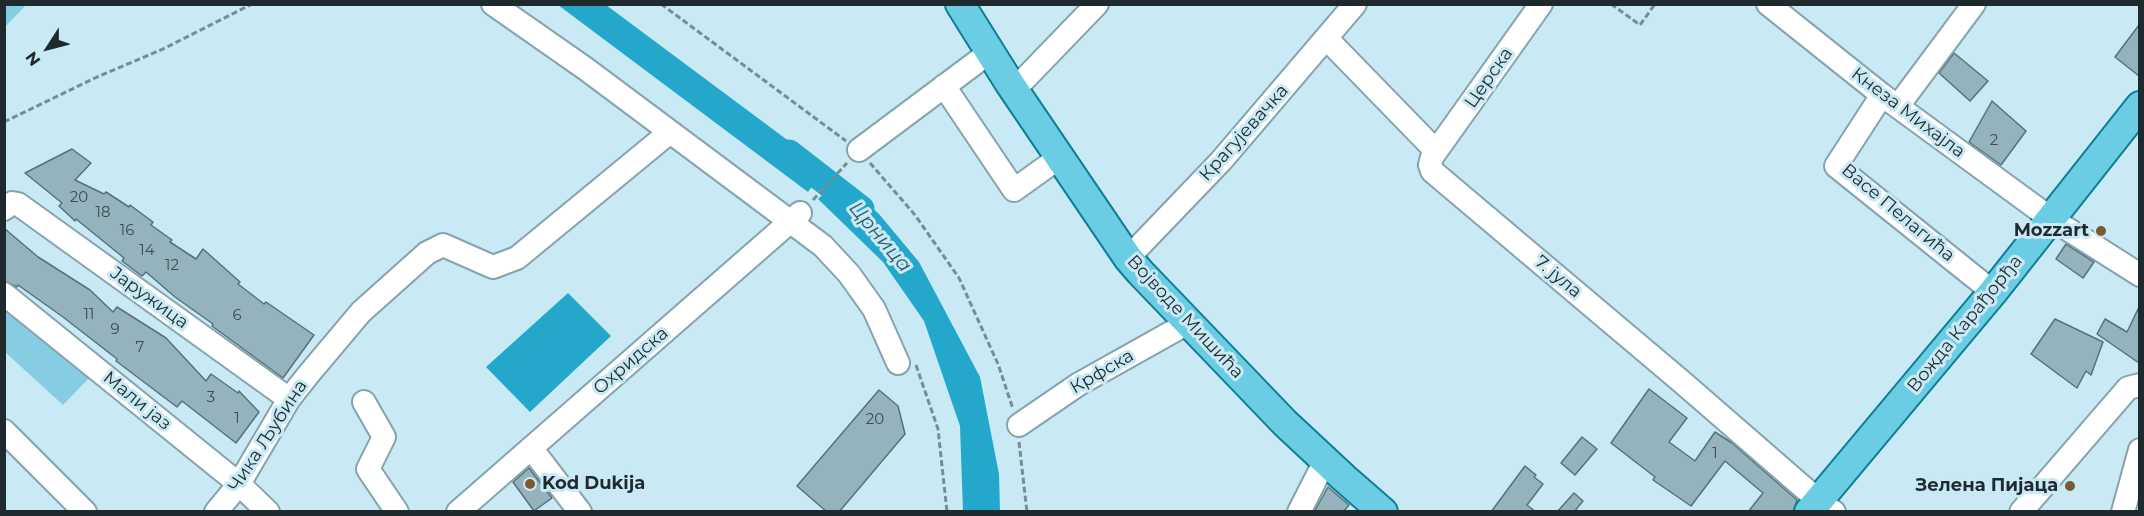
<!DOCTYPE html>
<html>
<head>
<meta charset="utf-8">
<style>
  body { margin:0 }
  #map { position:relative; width:2144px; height:516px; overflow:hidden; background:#c9e9f4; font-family:Montserrat,sans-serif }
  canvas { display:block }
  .frame { position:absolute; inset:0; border:6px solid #1e2a2e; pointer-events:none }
  .north { position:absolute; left:18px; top:18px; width:60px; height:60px; -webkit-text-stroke:4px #c9e9f4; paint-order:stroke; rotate:234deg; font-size:16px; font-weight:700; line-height:24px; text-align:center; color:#1e2a2e }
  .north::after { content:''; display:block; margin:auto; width:21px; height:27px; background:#1e2a2e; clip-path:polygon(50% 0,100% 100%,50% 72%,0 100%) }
</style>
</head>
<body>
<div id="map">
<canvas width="2144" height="516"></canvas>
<div class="frame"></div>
<div class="north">N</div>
</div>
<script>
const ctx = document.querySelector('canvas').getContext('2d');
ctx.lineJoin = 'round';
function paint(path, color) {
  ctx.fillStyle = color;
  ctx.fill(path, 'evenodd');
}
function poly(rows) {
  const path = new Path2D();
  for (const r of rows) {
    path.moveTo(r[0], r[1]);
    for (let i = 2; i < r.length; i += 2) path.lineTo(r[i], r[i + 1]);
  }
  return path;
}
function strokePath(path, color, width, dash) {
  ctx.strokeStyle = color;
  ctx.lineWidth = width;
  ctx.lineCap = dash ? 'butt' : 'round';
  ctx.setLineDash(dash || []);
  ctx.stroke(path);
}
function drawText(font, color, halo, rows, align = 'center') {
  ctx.font = font + ' Montserrat,sans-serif';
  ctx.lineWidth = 6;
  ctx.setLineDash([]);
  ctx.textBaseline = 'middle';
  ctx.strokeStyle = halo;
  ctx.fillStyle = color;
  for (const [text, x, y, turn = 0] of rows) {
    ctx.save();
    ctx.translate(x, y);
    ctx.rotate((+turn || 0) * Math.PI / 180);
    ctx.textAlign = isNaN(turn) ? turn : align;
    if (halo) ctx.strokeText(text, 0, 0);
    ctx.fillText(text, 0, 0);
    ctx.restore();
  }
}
const green = poly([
  [5,4,26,5,5,27,4,5],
  [5,302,93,374,63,405,5,352]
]);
const water = poly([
  [558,5,606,5,825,168,808,192],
  [840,179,879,214,919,262,980,377,999,474,1000,511,963,511,960,426,924,321,883,262,818,199],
  [568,293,611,336,530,412,486,367]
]);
const river = poly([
  [789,153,861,209]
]);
const building = poly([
  [2139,25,2139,76,2115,57,2139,25],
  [1954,53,1988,81,1970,101,1939,73,1954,53],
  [1992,101,2026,131,2001,165,1969,142,1992,101],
  [72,149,91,163,75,180,104,194,106,192,129,207,130,205,153,222,151,225,172,240,170,242,196,259,203,249,240,282,238,284,264,304,266,302,314,335,283,378,212,326,213,324,175,297,146,272,142,276,122,261,124,258,76,219,75,221,59,206,62,203,25,173,72,149],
  [4,228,38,257,90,290,113,312,117,307,166,338,206,381,211,374,238,393,239,391,259,412,236,443,182,401,177,407,116,361,117,359,63,317,18,285,17,287,4,281,4,228],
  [2066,244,2094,262,2083,278,2056,259,2066,244],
  [2139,307,2139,363,2097,334,2105,319,2127,332,2139,307],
  [2055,319,2103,342,2091,375,2086,371,2077,388,2031,354,2055,319],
  [1649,389,1687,418,1669,442,1695,461,1715,432,1732,443,1797,500,1793,512,1748,512,1763,493,1725,461,1691,506,1653,480,1655,477,1611,443,1649,389],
  [879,390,898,406,905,434,839,512,827,512,797,486,879,390],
  [1582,437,1597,449,1575,475,1561,463,1582,437],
  [1525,466,1536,475,1534,477,1543,484,1527,505,1536,512,1491,512,1525,466],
  [529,468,552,498,534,511,513,482,529,468],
  [1328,487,1349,505,1343,512,1314,512,1328,487],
  [1574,493,1583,501,1574,512,1557,512,1574,493]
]);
const path = poly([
  [661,4,846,141],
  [1611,4,1640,25,1655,4],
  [4,122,97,77,163,49,252,4],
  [870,163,915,215,959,278,998,364,1013,409],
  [813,200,847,163],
  [916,365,938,429,947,512],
  [1019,442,1027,512]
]);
const minor = poly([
  [493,4,586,69,823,246,849,274,874,309,898,363],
  [1541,4,1432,157,1430,165,1432,171,1682,382,1819,501,1834,512],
  [1768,4,1882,95,2050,218,2140,275],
  [1327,39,1436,151],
  [944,86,1014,190,1060,157],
  [1014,90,1097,4],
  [1882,95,1836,166,1993,292],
  [1898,106,1974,4],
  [859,150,990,52],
  [4,209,12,203,18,204,289,399],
  [1128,258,1221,161,1355,4],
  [4,294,239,484,268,512],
  [364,402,384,437,368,469,397,512],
  [1019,425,1079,384,1188,323],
  [4,431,85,512],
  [531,448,580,512],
  [216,512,239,484,289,399,308,375,361,312,427,253,443,245,493,267,517,258,670,132],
  [458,512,800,213],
  [1299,512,1325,461],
  [2021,512,2128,388,2140,385],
  [2123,512,2140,450]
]);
const major = poly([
  [960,4,1010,84,1128,258,1140,272,1285,423,1344,478,1383,512],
  [1809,512,1993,292,2140,106]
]);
const markers = [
  [2101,231,6,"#7b5a31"],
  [530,484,6,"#7b5a31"],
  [2070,486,6,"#7b5a31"]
];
const numberNames = [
  ["2",1994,141],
  ["20",79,198],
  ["18",103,213],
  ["16",127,231],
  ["14",147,251],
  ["12",172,266],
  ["11",89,315],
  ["6",237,316],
  ["9",115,330],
  ["7",140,348],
  ["3",211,398],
  ["1",237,419],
  ["20",875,420],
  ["1",1715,454]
];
const streetNames = [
  ["Церска",1489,78,-55],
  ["Кнеза Михајла",1908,113,37],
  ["Крагујевачка",1244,133,-48],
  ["Васе Пелагића",1898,213,40],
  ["7. јула",1558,277,40],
  ["Јаружица",149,298,36],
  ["Војводе Мишића",1185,317,47],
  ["Вожда Карађорђа",1965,324,-51],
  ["Охридска",631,361,-41],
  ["Крфска",1102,372,-30],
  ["Мали јаз",137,401,39],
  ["Чика Љубина",268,436,-57]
];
const poiNames = [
  ["Mozzart",2089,231],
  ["Kod Dukija",542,484,"left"],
  ["Зелена Пијаца",2058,486]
];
const waterNames = [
  ["Црница",880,237,50]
];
paint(green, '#86cde4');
paint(water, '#23a8cb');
strokePath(river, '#23a8cb', 27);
paint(building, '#94b3bd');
strokePath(building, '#55727c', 1.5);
strokePath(minor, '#84a3ad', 26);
strokePath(major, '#0e7e97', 32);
strokePath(path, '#778d95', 3, [6, 3]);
strokePath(minor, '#fff', 22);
strokePath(major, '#6acde3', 28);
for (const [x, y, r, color] of markers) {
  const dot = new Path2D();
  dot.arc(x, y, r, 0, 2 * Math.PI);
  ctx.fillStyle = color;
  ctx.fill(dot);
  strokePath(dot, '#c9e9f4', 2);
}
drawText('15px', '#3c4c52', null, numberNames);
drawText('18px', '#1e2a2e', '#c9e9f4', streetNames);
drawText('bold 18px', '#1e2a2e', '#c9e9f4', poiNames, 'right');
drawText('italic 20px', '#2b5d6c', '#c9e9f4', waterNames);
</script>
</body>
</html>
